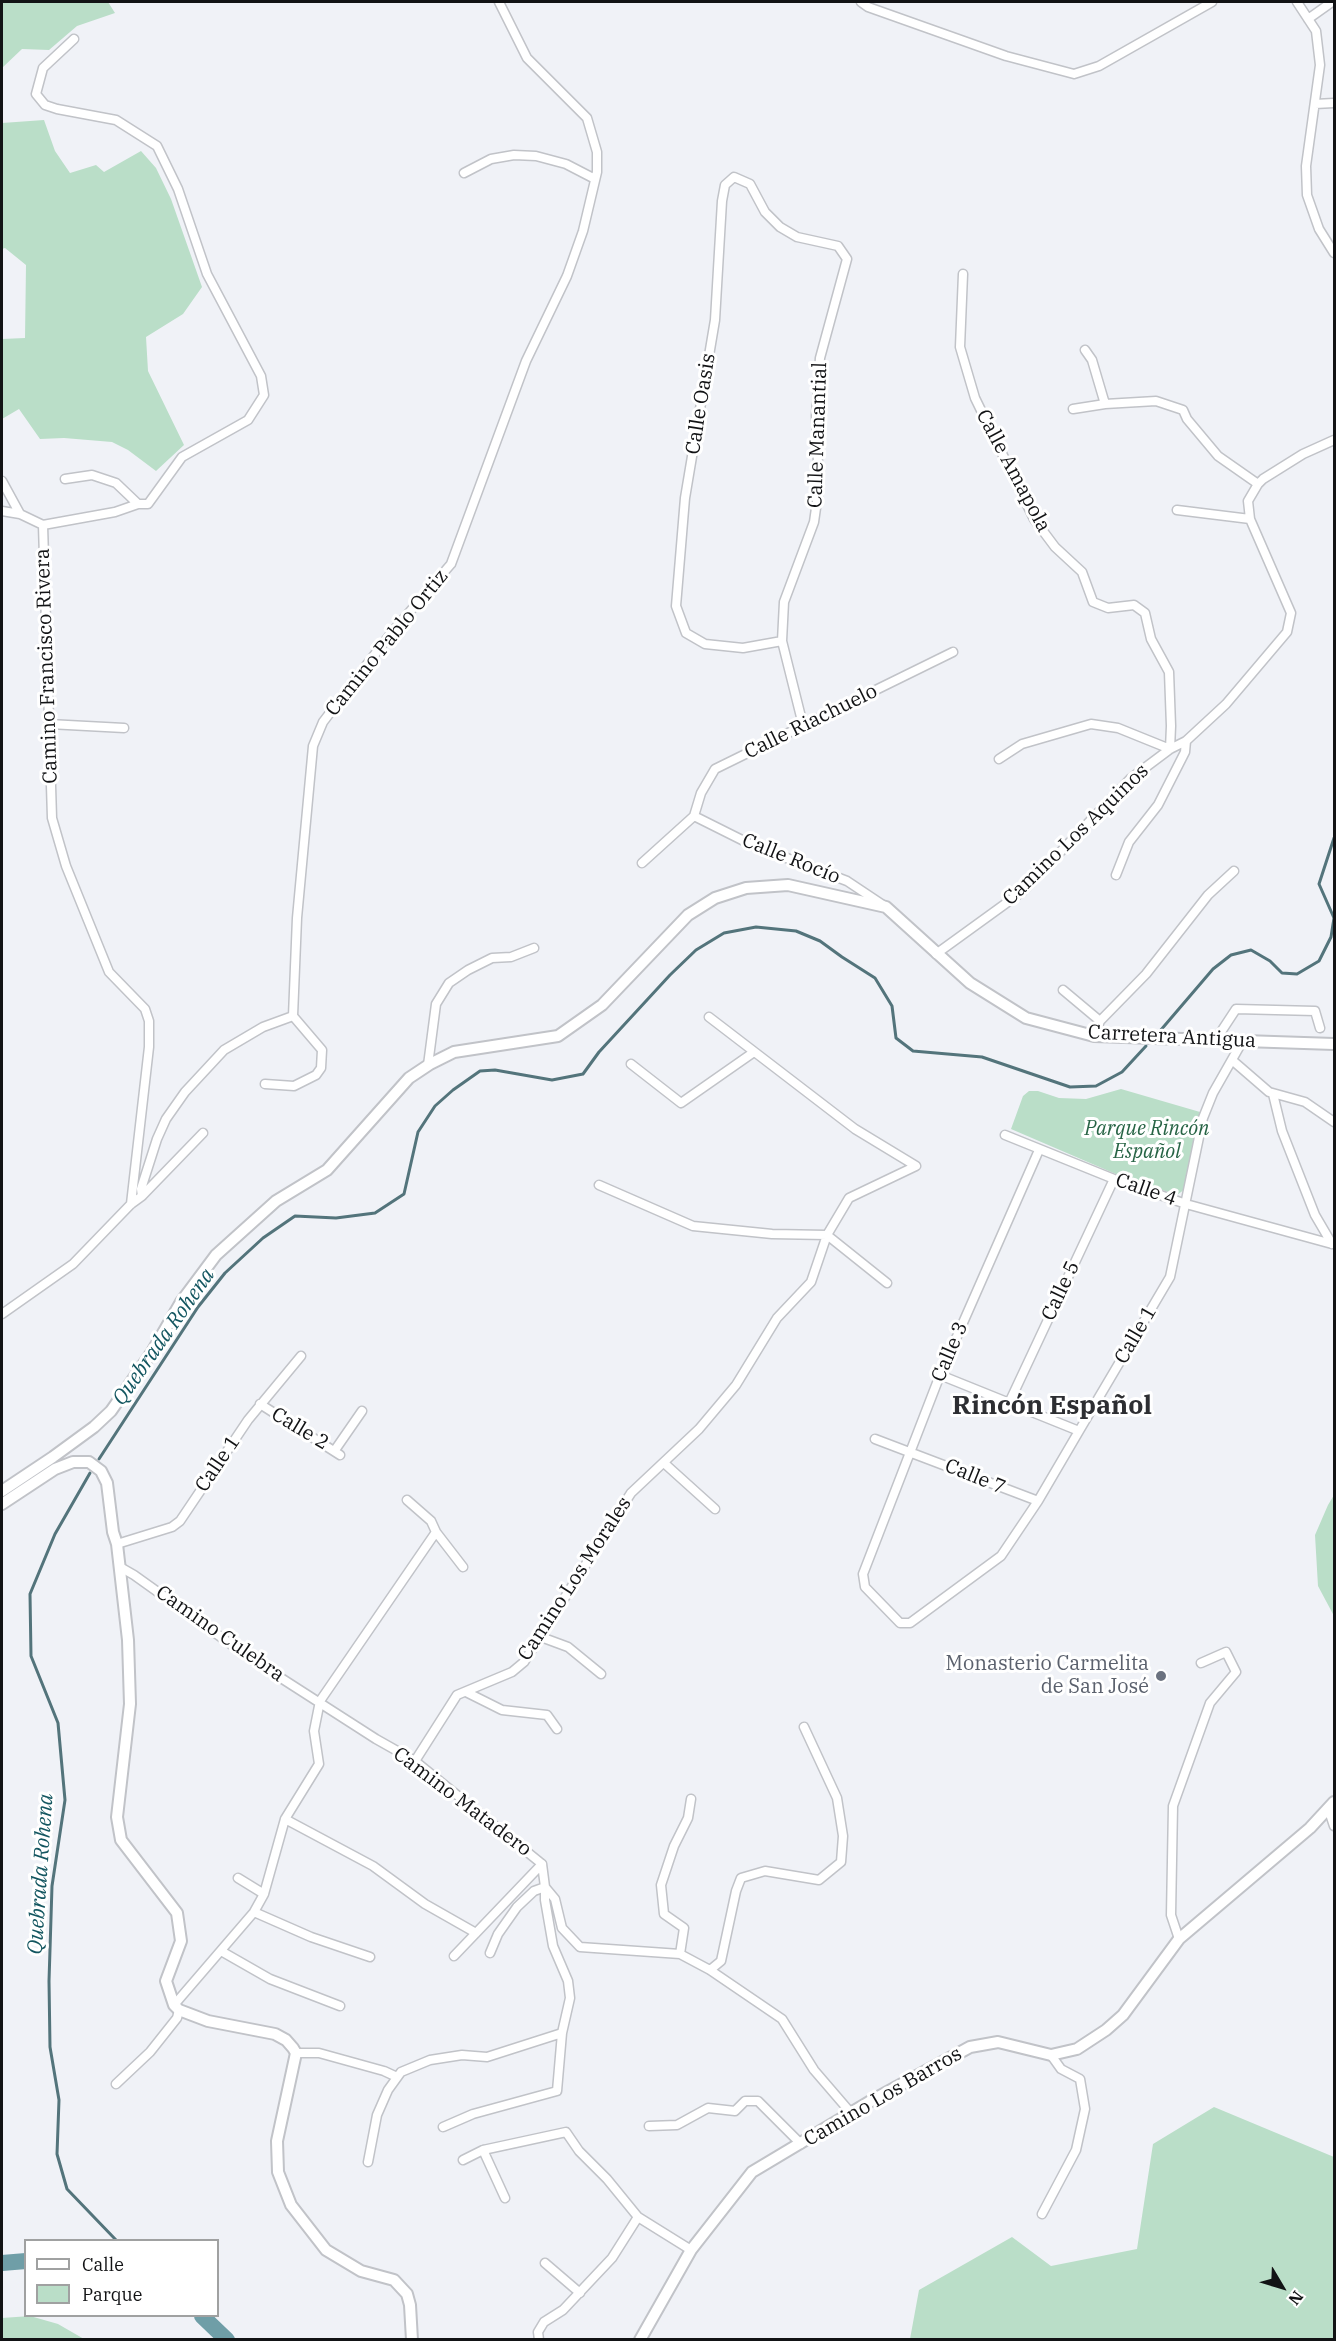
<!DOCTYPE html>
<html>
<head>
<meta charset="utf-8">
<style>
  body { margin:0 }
  #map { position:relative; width:1336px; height:2341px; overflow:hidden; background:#f0f2f7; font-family:"IBM Plex Serif",serif }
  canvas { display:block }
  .frame { position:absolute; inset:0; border:3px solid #121315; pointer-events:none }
  .legend { position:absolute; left:24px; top:2239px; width:195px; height:78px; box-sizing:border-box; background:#fff; border:2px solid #a0a1a1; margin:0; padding:8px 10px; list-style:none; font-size:18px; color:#121315 }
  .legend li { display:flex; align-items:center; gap:12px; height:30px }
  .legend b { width:30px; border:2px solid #a0a1a1 }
  .north { position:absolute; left:1252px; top:2257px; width:60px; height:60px; -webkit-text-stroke:4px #fff; paint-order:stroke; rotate:128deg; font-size:16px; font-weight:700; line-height:24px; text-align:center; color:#121315 }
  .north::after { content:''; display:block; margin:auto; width:21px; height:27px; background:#121315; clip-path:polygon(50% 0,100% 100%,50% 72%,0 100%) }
</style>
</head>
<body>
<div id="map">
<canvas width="1336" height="2341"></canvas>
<div class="frame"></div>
<ul class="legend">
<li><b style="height:8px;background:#fff"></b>Calle</li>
<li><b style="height:16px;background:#badec8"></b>Parque</li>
</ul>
<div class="north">N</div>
</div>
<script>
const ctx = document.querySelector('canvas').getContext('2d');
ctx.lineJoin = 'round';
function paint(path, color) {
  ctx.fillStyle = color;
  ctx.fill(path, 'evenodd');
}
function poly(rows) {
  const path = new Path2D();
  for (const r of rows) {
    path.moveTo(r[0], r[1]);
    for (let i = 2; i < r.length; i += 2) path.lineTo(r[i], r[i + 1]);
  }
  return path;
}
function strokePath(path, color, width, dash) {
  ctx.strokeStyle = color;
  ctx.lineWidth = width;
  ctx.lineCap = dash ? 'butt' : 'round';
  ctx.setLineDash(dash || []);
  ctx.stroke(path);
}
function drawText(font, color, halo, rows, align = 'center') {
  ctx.font = font + ' "IBM Plex Serif",serif';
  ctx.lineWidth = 6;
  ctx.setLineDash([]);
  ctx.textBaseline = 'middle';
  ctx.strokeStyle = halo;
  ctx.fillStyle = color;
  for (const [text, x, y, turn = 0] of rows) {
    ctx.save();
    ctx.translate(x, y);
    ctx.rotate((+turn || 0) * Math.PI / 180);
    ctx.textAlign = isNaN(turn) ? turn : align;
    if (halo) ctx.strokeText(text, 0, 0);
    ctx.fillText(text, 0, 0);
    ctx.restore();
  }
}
const green = poly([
  [2,2,108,2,115,13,77,26,49,50,22,49,2,68],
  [44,120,55,151,70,173,96,165,104,172,141,151,156,168,171,199,202,287,183,314,146,337,148,371,184,445,156,471,128,450,112,442,64,438,40,439,19,409,2,419,2,339,25,338,26,265,5,248,2,249,2,123],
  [1121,1089,1200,1112,1185,1189,1177,1195,1118,1175,1011,1129,1023,1096,1029,1091,1038,1091,1059,1098,1086,1099],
  [1334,1495,1334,1616,1318,1586,1315,1535,1328,1505],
  [1214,2107,1334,2157,1334,2339,910,2339,919,2290,1012,2237,1051,2266,1137,2249,1153,2144],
  [30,2316,58,2324,84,2339,2,2339,2,2318]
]);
const stream = poly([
  [1160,1031,1213,969,1231,955,1251,950,1270,961,1282,973,1297,974,1319,961,1331,937,1334,918,1319,884,1334,838],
  [99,1459,198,1307,225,1273,263,1238,295,1216,336,1218,375,1213,404,1194,418,1132,435,1106,453,1090,480,1071,495,1070,552,1080,583,1074,599,1052,670,975,696,950,724,933,756,927,796,931,820,941,842,957,875,978,892,1006,896,1038,913,1051,982,1057,1070,1087,1096,1086,1122,1072,1146,1046],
  [90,1473,55,1534,30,1594,31,1656,58,1723,65,1800,52,1886,49,1981,50,2047,59,2100,57,2154,67,2189,116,2240]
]);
const river = poly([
  [2,2263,26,2261],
  [202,2316,227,2340]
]);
const minor = poly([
  [861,2,868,7,1006,56,1074,74,1099,66,1212,2],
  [1297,2,1316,31,1320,65,1306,166,1307,195,1319,229,1334,253],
  [1308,19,1332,2],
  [1315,104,1334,103],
  [464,173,491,159,514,155,536,156,566,164,595,179],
  [963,274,960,347,975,398,1034,519,1055,547,1082,572,1093,602,1108,608,1134,605,1145,613,1151,639,1169,672,1171,726,1170,749,1118,728,1091,724,1022,744,999,759],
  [1105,404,1156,401,1183,410,1187,419,1218,456,1258,484],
  [1073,409,1105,404,1092,360,1085,350],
  [65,479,92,475,116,483,138,504],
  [2,481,20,514],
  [1177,510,1250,519],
  [2,511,20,514,43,525],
  [43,525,115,512,138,504,148,504,182,457,248,420,264,395,261,376,207,274,178,189,157,146,116,120,57,109,45,105,36,94,43,68,74,39],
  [43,525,52,818,66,866,109,972,145,1009,149,1021,149,1047,131,1204],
  [782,641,743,648,705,644,686,633,676,606,685,498,715,320,722,201,725,185,734,177,750,184,765,212,780,227,797,237,838,246,847,259,820,358,816,416,819,487,814,522,784,602,782,641,803,725],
  [49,724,124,728],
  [694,816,701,793,715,769,953,652],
  [694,816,750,844,847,881,883,905],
  [642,863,694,816],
  [1116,875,1129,842,1158,805,1185,752,1186,741],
  [936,954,1023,891,1130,779,1170,749,1186,741,1226,704,1287,632,1291,613,1250,519,1248,501,1258,484,1263,479,1303,454,1334,440],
  [1063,990,1100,1021],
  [293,1016,297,918,313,746,323,722,358,676,393,631,451,564,526,361,567,276,583,231,597,172,597,152,587,118,527,58,499,2],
  [1094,1036,1100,1021,1146,974,1208,895,1234,871],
  [1215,1041,1236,1009,1315,1011,1320,1028],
  [1232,1060,1269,1092,1305,1102,1334,1122],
  [631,1064,681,1103,754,1052],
  [428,1065,436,1004,449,983,468,970,492,958,511,957,534,948],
  [265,1084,294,1086,316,1075,321,1068,322,1050,293,1016],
  [1273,1094,1282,1131,1315,1215,1332,1244],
  [1005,1135,1114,1179,1186,1204,1332,1244],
  [1039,1150,940,1375,863,1574,865,1587,900,1623,910,1623,1001,1556,1038,1501,1079,1431,1170,1277,1203,1118,1213,1093,1242,1042],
  [599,1185,693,1226,772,1234,827,1235,887,1283],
  [142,1196,203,1133],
  [2,1314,73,1264,131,1204,142,1196,141,1189,157,1139,166,1119,185,1092,224,1050,263,1027,293,1016],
  [940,1375,1079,1431],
  [1009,1403,1114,1179],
  [260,1404,340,1455],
  [875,1439,1038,1501],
  [335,1450,362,1411],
  [664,1463,715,1509],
  [436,1532,463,1567],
  [117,1544,172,1527,180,1521,248,1420,301,1356],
  [120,1567,134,1575,253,1660,376,1739,415,1761,542,1864,545,1887,555,1899,562,1928,580,1947,680,1954,710,1970,782,2019,814,2070,851,2113],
  [541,1637,568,1647,601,1674],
  [466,1692,502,1710,547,1715,557,1729],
  [415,1761,457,1695,512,1672,524,1662,631,1493,699,1429,736,1385,777,1318,811,1282,827,1235,849,1198,916,1166,855,1129,709,1017],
  [1328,1808,1334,1826],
  [285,1819,373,1866,425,1904,476,1933],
  [238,1878,264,1894],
  [254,1912,311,1937,370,1957],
  [1179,1939,1171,1915,1173,1806,1210,1703,1236,1672,1226,1652,1201,1663],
  [221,1951,270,1979,340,2006],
  [680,1954,684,1928,664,1914,661,1885,674,1846,688,1818,691,1799],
  [454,1956,542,1864],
  [710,1970,721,1961,736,1891,741,1878,765,1871,819,1880,841,1862,843,1836,837,1798,804,1727],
  [174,2005,254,1912,264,1894,285,1819,319,1764,314,1731,320,1701,436,1532,431,1521,407,1500],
  [296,2053,319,2053,384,2071,397,2077],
  [116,2084,150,2052,177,2018,179,2010],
  [649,2126,677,2125,708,2108,735,2111,745,2101,758,2101,801,2144],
  [443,2127,473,2114,557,2091,562,2033,570,1998,568,1981,553,1946,545,1900,545,1887,534,1891,517,1907,498,1934,490,1953],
  [483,2150,505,2198],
  [463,2160,483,2150,566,2132,579,2151,607,2179,638,2217,691,2250],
  [368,2162,377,2115,388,2090,401,2072,430,2060,462,2055,487,2057,562,2033],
  [1042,2214,1076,2150,1085,2109,1080,2079,1061,2069,1051,2055],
  [545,2263,580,2293],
  [539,2340,538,2332,544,2322,563,2310,612,2258,638,2217]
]);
const tertiary = poly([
  [2,1491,53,1457,94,1427,111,1411,152,1352,181,1302,216,1255,276,1201,327,1170,409,1078,430,1064,454,1052,558,1036,602,1005,688,915,715,898,746,888,788,885,886,907,970,983,1026,1018,1094,1036,1334,1044],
  [2,1504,55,1469,73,1462,89,1462,101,1471,107,1483,113,1532,117,1544,128,1640,130,1704,117,1817,121,1840,177,1913,181,1941,166,1981,174,2005,179,2010,208,2021,275,2034,286,2040,293,2048,296,2053,277,2141,278,2172,291,2205,326,2250,361,2271,394,2280,407,2294,410,2305,412,2340],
  [640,2340,691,2250,752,2172,869,2102,970,2047,998,2042,1051,2055,1077,2049,1106,2030,1123,2015,1179,1939,1310,1828,1334,1802]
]);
const markers = [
  [1161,1676,6,"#6b7280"]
];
const streetNames = [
  ["Calle Oasis",701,404,-81],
  ["Calle Manantial",818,435,-88],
  ["Calle Amapola",1013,471,62],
  ["Camino Pablo Ortiz",387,643,-51],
  ["Camino Francisco Rivera",47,666,-92],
  ["Calle Riachuelo",811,722,-26],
  ["Camino Los Aquinos",1076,835,-44],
  ["Calle Rocío",791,859,22],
  ["Carretera Antigua",1172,1037,3],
  ["Calle 4",1146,1190,19],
  ["Calle 5",1061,1291,-65],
  ["Calle 1",1136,1335,-60],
  ["Calle 3",950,1352,-67],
  ["Calle 2",300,1429,31],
  ["Calle 1",218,1464,-56],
  ["Calle 7",975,1477,22],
  ["Camino Los Morales",575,1579,-57],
  ["Camino Culebra",220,1634,35],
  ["Camino Matadero",462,1802,37],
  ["Camino Los Barros",883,2097,-30]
];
const parkNames = [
  ["Parque Rincón",1147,1129],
  ["Español",1147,1152]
];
const worshipNames = [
  ["Monasterio Carmelita",1149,1664],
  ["de San José",1149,1687]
];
const waterNames = [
  ["Quebrada Rohena",164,1337,-55],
  ["Quebrada Rohena",41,1874,-86]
];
const districtNames = [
  ["Rincón Español",1052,1406]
];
paint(green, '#badec8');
strokePath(stream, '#53747b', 3);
strokePath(river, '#6f9ea7', 16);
strokePath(minor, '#c1c3c8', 11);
strokePath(tertiary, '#c1c3c8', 14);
strokePath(minor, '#fff', 8);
strokePath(tertiary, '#fff', 10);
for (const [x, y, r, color] of markers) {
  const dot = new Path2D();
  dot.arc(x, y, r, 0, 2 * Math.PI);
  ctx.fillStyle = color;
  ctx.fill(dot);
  strokePath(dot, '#fff', 2);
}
drawText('20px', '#121315', '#fff', streetNames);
drawText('italic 20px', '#276445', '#fff', parkNames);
drawText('20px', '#5b616d', '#fff', worshipNames, 'right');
drawText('italic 21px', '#135660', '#fff', waterNames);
drawText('bold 26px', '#2d2e32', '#fff', districtNames);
</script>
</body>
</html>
